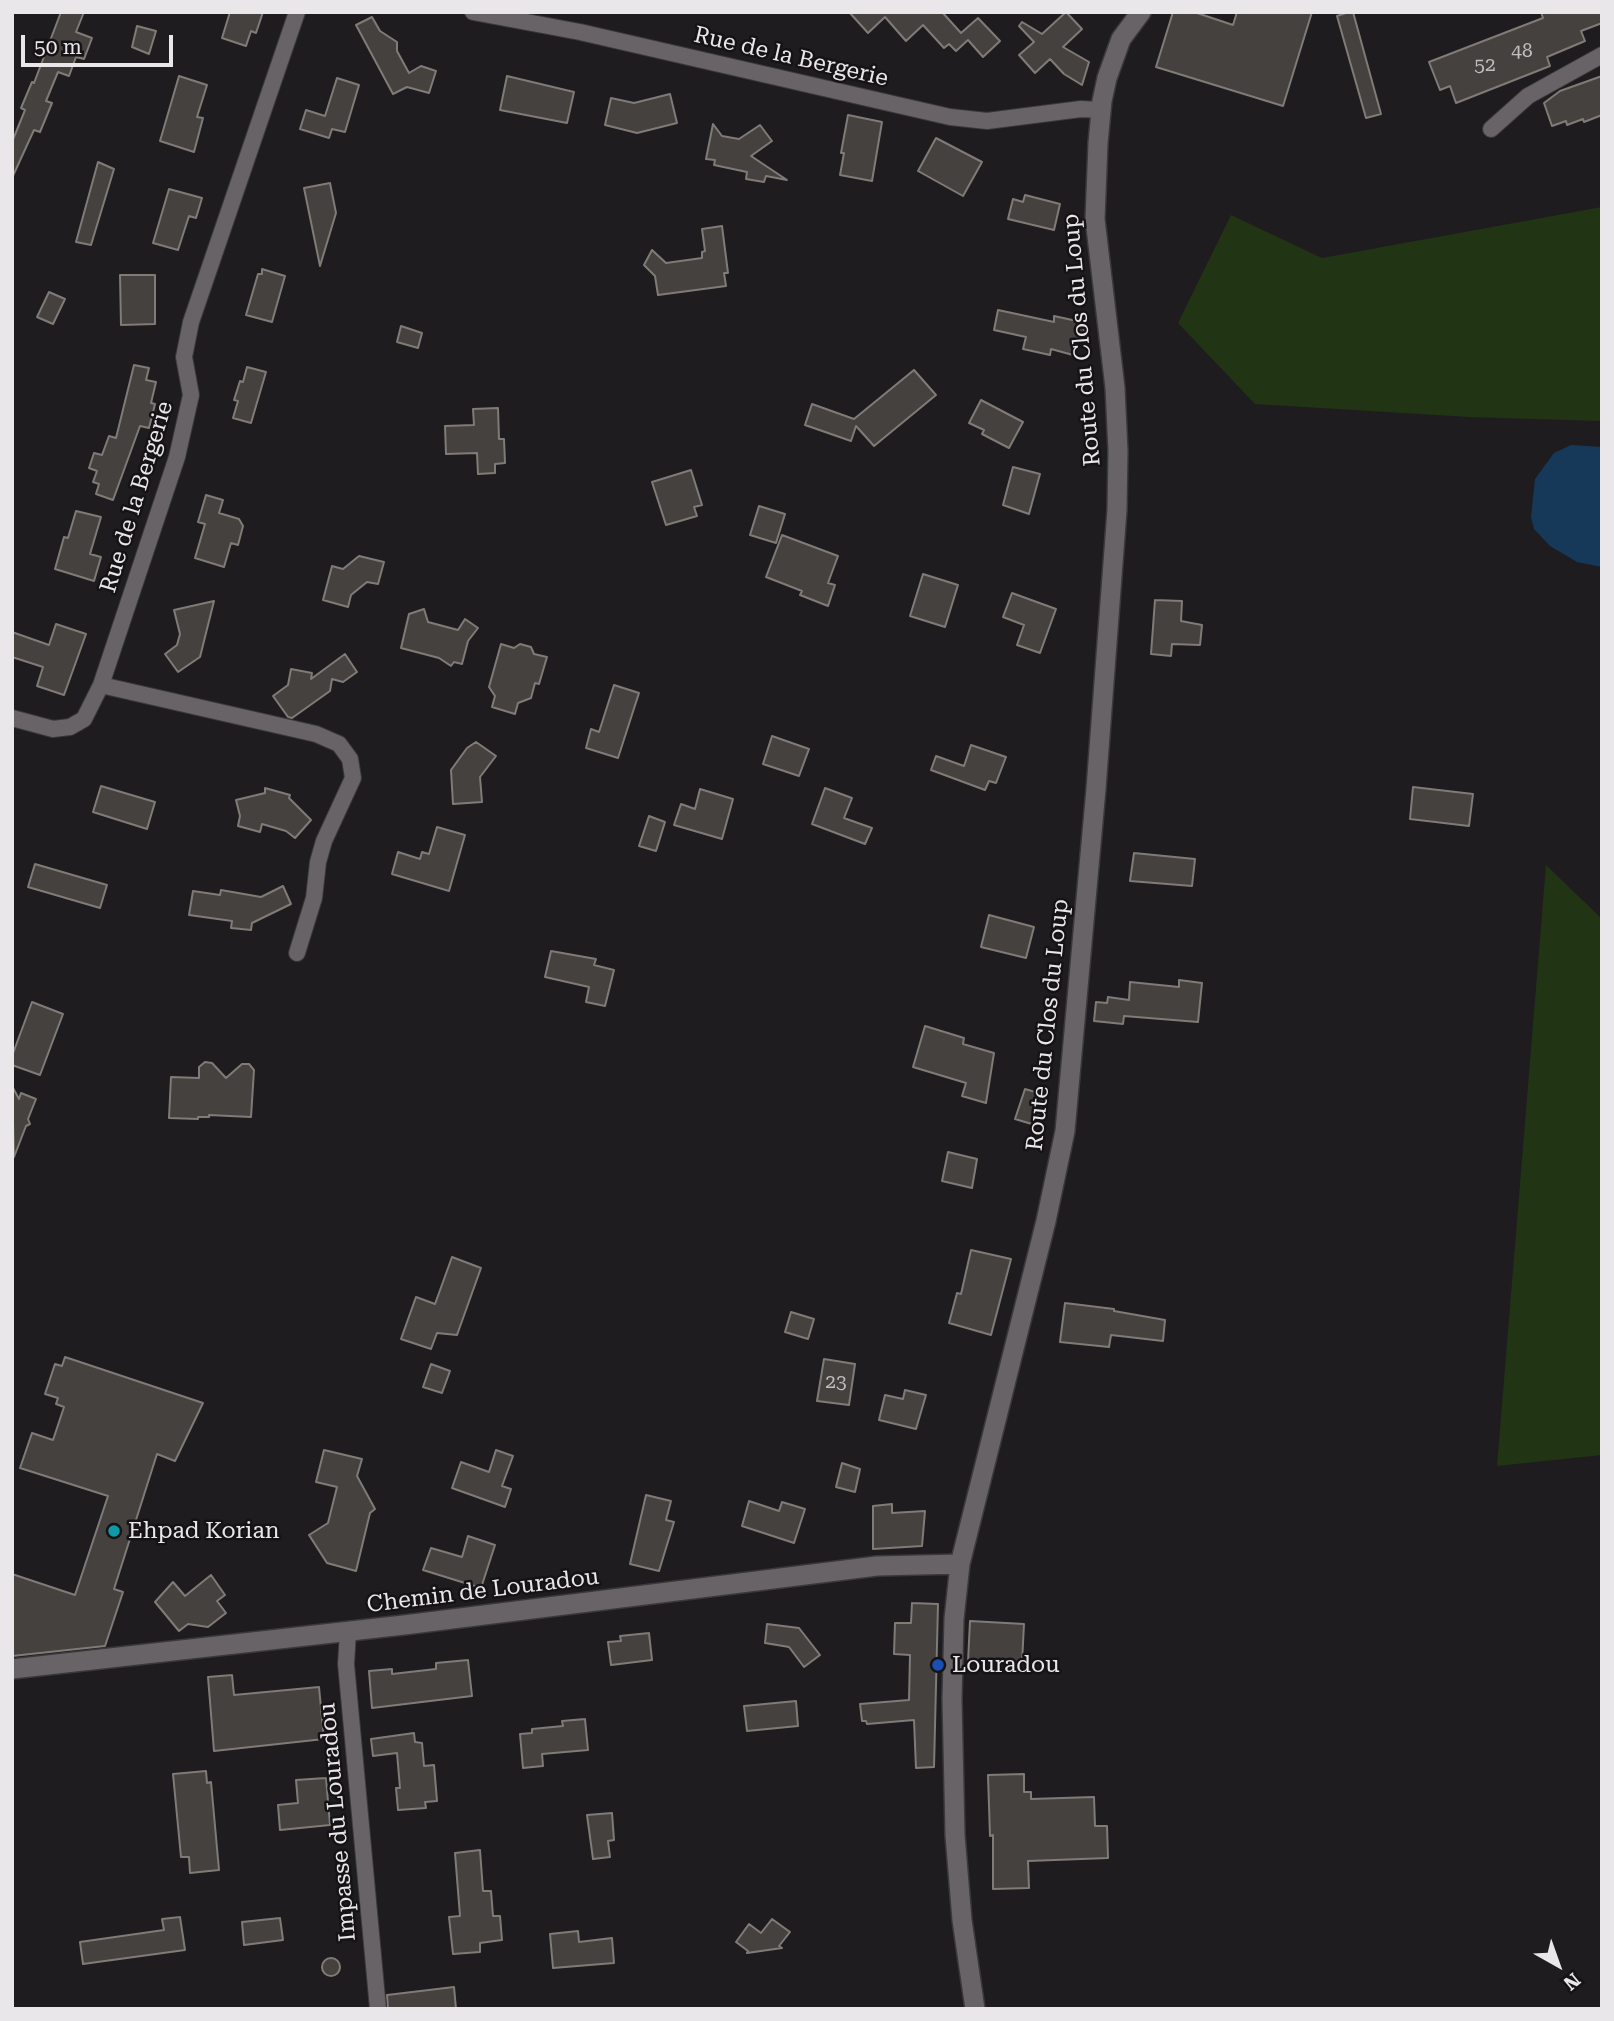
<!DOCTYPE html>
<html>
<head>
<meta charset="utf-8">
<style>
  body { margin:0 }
  #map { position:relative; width:1614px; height:2021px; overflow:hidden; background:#1f1c1f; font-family:"Roboto Serif",serif }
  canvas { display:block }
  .frame { position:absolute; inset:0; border:14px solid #e9e7e9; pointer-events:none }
  .north { position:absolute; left:1523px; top:1930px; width:70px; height:70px; -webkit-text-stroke:5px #161316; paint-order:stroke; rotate:140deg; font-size:19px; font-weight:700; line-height:28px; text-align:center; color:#e9e7e9 }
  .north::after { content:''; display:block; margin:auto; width:24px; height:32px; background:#e9e7e9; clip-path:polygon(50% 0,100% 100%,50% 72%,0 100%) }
  .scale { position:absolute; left:21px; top:35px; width:152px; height:32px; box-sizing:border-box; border:4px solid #e9e7e9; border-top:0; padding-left:9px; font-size:21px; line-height:24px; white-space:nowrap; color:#e9e7e9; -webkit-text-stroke:5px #161316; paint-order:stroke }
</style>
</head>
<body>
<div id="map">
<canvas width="1614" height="2021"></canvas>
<div class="frame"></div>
<div class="north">N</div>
<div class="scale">50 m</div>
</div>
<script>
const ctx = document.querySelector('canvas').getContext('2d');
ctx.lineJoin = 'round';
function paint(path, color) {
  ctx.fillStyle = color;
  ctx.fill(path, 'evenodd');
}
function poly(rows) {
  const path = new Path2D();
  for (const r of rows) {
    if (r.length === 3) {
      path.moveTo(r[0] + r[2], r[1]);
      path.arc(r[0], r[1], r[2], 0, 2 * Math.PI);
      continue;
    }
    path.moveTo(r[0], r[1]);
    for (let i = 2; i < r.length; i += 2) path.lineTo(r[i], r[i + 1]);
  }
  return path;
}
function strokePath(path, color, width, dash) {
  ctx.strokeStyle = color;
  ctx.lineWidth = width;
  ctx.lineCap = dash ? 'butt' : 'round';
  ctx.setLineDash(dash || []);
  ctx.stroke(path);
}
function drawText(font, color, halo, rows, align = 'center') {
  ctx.font = font + ' "Roboto Serif",serif';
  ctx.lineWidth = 5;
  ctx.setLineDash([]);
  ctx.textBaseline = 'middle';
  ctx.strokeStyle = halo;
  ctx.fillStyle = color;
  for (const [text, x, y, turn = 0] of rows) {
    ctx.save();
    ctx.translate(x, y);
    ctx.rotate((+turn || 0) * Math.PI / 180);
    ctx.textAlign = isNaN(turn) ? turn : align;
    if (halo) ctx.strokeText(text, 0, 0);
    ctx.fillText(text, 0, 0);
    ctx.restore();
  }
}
const green = poly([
  [1602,207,1602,421,1469,417,1255,404,1178,323,1231,215,1322,258],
  [1546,865,1602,919,1602,1455,1497,1466]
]);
const water = poly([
  [1571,445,1602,447,1602,567,1577,562,1550,546,1534,529,1531,517,1535,479,1554,453]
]);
const building = poly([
  [61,12,84,12,76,32,92,38,84,59,76,57,69,76,58,72,46,101,52,103,40,132,34,130,12,178,12,142,25,110,21,108,32,82,34,83,61,12],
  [230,12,263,12,256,33,251,31,246,46,222,38,230,12],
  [849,12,942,12,961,33,978,18,1000,41,983,57,968,40,956,51,949,44,944,48,923,25,906,41,885,17,868,33,849,12],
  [1066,12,1082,29,1063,47,1089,62,1082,85,1064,74,1050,59,1035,73,1019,55,1034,42,1019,26,1022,22,1042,34,1066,12],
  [1173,12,1194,12,1233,25,1237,12,1312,12,1283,106,1156,67,1173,12],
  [1349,12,1353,12,1381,114,1366,118,1337,16,1349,12],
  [1541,12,1602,12,1602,23,1581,31,1585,41,1547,57,1550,66,1456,103,1450,86,1440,90,1429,62,1543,18,1541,12],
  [372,17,380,31,397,42,397,51,409,73,421,66,436,71,429,93,407,87,393,94,356,25,372,17],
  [137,26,156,31,149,54,132,47,137,26],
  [179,76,207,85,197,117,203,118,194,152,160,141,179,76],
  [507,76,574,92,567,123,500,110,507,76],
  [1602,76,1602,115,1584,122,1583,119,1567,125,1566,121,1552,126,1544,103,1560,91,1602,76],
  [337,78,359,85,345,132,332,129,329,138,300,129,306,110,325,116,337,78],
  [670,94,677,123,637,133,605,125,611,98,634,103,670,94],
  [848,115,882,122,872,181,840,175,844,153,841,153,848,115],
  [713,124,722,136,739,139,760,125,772,141,751,156,787,180,766,176,764,182,746,179,747,172,714,165,715,160,706,159,713,124],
  [936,138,982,162,963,196,918,171,936,138],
  [98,162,114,169,91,245,76,242,98,162],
  [330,183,336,213,320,266,304,188,330,183],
  [169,189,202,198,196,218,189,216,178,250,153,243,169,189],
  [1025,195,1060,204,1054,230,1008,219,1013,199,1023,202,1025,195],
  [722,226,728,273,724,273,726,286,658,295,655,276,644,265,652,250,666,263,702,258,702,252,705,251,702,229,722,226],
  [262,269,285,276,272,322,246,315,258,274,262,274,262,269],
  [120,275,155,275,155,324,121,325,120,275],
  [49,292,65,299,53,324,37,317,49,292],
  [998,310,1054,322,1054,316,1086,323,1082,339,1077,338,1073,355,1051,349,1050,355,1023,349,1026,337,994,330,998,310],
  [401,326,422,333,418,348,397,342,401,326],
  [134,365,149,368,146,380,156,382,151,403,155,404,149,428,140,426,113,500,96,494,99,484,93,482,97,471,89,468,94,453,102,455,109,436,116,438,134,365],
  [247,367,266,372,251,423,233,418,238,401,234,400,240,381,243,382,247,367],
  [914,370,936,395,874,446,856,426,851,441,805,425,812,404,854,419,914,370],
  [981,400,1023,422,1009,448,982,434,984,430,969,423,981,400],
  [498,408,499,439,504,439,505,463,495,464,495,473,478,474,477,453,446,454,445,426,474,425,473,409,498,408],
  [1013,467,1040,474,1029,514,1003,505,1013,467],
  [691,470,702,505,694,507,697,516,666,525,652,482,691,470],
  [206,495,223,500,219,513,239,519,243,526,238,545,231,543,224,567,195,558,205,524,198,522,206,495],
  [759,506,785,514,776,543,750,535,759,506],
  [76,511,101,517,90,554,101,557,94,581,55,569,64,537,68,538,76,511],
  [782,535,838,556,828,583,835,585,828,606,800,595,802,591,766,577,782,535],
  [359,556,384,562,378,584,367,582,351,595,348,607,323,600,332,566,343,569,359,556],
  [923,574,958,585,945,627,910,616,923,574],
  [1012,593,1056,609,1040,653,1017,645,1024,625,1003,617,1012,593],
  [1155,600,1182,601,1181,621,1202,625,1200,645,1172,644,1171,656,1151,654,1155,600],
  [214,601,200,657,178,672,165,654,177,645,180,634,174,610,214,601],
  [424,609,428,622,458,630,465,619,478,628,468,641,462,664,454,662,451,666,439,658,401,648,409,614,424,609],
  [56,624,86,634,64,695,37,686,43,667,12,657,12,632,49,645,56,624],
  [501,644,514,648,520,644,531,647,534,654,547,657,539,684,535,683,531,698,518,703,515,714,492,707,495,696,489,687,501,644],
  [345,654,357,672,343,682,332,679,330,691,292,718,288,717,273,696,288,685,291,669,312,673,311,679,345,654],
  [614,685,639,693,618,758,586,748,591,729,599,732,614,685],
  [772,736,809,749,799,776,763,764,772,736],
  [476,742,496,756,480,777,482,802,453,804,451,770,467,748,476,742],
  [971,745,1006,757,996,783,989,781,985,790,931,770,936,756,964,766,971,745],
  [101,786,155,802,147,829,93,812,101,786],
  [1413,787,1473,794,1469,826,1410,819,1413,787],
  [265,788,290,795,289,798,311,820,295,838,286,831,262,824,260,832,238,826,240,816,236,800,265,793,265,788],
  [825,788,852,798,844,818,872,828,865,844,812,824,825,788],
  [700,789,733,799,722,839,674,825,681,804,695,809,700,789],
  [649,816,665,822,656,851,639,846,649,816],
  [437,827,465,835,449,891,392,874,398,852,420,859,422,852,429,854,437,827],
  [1134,853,1195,859,1192,886,1130,881,1134,853],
  [35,864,107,885,100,908,28,887,35,864],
  [283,886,291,904,252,923,251,930,231,928,232,921,189,915,193,891,220,895,221,890,261,897,283,886],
  [989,915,1034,927,1026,958,981,947,989,915],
  [551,951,596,959,594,965,614,970,605,1006,586,1002,589,987,545,977,551,951],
  [1179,980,1202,983,1198,1022,1124,1016,1123,1024,1094,1021,1096,1002,1107,1003,1108,997,1129,1000,1130,982,1179,987,1179,980],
  [32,1002,63,1014,40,1075,12,1065,12,1056,32,1002],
  [925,1026,964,1038,963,1044,994,1053,986,1103,962,1096,966,1083,913,1067,925,1026],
  [205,1062,212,1063,226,1078,242,1064,249,1064,254,1070,251,1117,209,1115,209,1117,198,1117,198,1119,169,1118,171,1077,199,1078,199,1067,205,1062],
  [12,1086,19,1099,21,1093,36,1099,28,1119,30,1124,26,1126,14,1157,12,1086],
  [1025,1089,1045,1095,1035,1125,1015,1119,1025,1089],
  [948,1152,977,1159,972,1188,942,1181,948,1152],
  [971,1250,1011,1259,991,1335,949,1323,957,1293,961,1294,971,1250],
  [452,1257,481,1268,457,1335,437,1333,431,1349,401,1339,416,1297,435,1304,452,1257],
  [1065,1303,1114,1309,1114,1311,1165,1320,1163,1341,1111,1335,1109,1347,1060,1342,1065,1303],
  [791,1312,814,1319,808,1339,785,1332,791,1312],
  [65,1357,203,1403,175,1461,157,1454,114,1589,123,1592,105,1646,12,1656,12,1574,75,1595,108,1496,20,1468,32,1433,53,1440,64,1407,56,1404,58,1398,45,1394,55,1364,62,1366,65,1357],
  [824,1359,855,1364,849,1405,817,1401,824,1359],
  [431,1364,450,1371,442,1393,423,1387,431,1364],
  [905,1390,926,1395,916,1429,879,1420,885,1395,903,1399,905,1390],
  [324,1450,362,1459,357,1476,375,1509,370,1513,356,1571,327,1563,309,1535,328,1523,337,1487,316,1482,324,1450],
  [496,1450,513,1456,502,1486,511,1489,505,1507,452,1488,461,1462,489,1472,496,1450],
  [842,1463,860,1469,855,1492,836,1487,842,1463],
  [646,1495,671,1501,666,1520,674,1522,659,1571,630,1564,646,1495],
  [749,1501,779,1511,782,1502,805,1509,794,1543,742,1526,749,1501],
  [892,1504,892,1513,925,1511,922,1546,873,1549,873,1506,892,1504],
  [468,1536,495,1545,481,1588,423,1570,431,1548,462,1557,468,1536],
  [211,1575,225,1595,217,1601,226,1613,208,1627,188,1624,179,1631,155,1602,173,1582,185,1596,211,1575],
  [912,1603,938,1604,934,1767,916,1768,914,1720,867,1724,866,1721,862,1721,860,1704,909,1700,910,1655,894,1654,895,1623,911,1623,912,1603],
  [970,1621,1024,1624,1022,1663,968,1662,970,1621],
  [767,1624,799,1628,820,1655,804,1667,789,1647,765,1643,767,1624],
  [649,1633,652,1660,611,1665,608,1642,621,1641,620,1636,649,1633],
  [468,1660,472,1696,372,1708,369,1671,392,1669,392,1674,436,1669,436,1663,468,1660],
  [232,1675,234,1695,319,1687,324,1739,214,1751,208,1677,232,1675],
  [796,1701,798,1726,747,1731,744,1706,796,1701],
  [585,1719,588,1750,542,1754,543,1766,523,1768,520,1734,532,1733,532,1729,563,1726,562,1721,585,1719],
  [414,1733,415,1742,422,1743,424,1766,434,1765,437,1801,425,1802,426,1808,398,1810,396,1788,400,1788,397,1753,373,1756,371,1739,414,1733],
  [206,1771,207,1783,211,1782,219,1870,190,1873,189,1857,181,1857,173,1774,206,1771],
  [1024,1774,1024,1792,1031,1792,1031,1799,1094,1797,1095,1826,1107,1826,1108,1858,1028,1861,1029,1888,993,1889,993,1835,990,1836,988,1775,1024,1774],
  [326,1778,330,1825,280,1830,278,1805,298,1803,296,1780,326,1778],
  [612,1813,614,1840,608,1841,610,1857,593,1859,587,1815,612,1813],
  [480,1850,483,1891,491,1891,493,1916,500,1916,502,1940,480,1943,480,1952,453,1954,449,1917,460,1916,455,1853,480,1850],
  [180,1917,185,1950,83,1964,80,1942,164,1930,162,1919,180,1917],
  [280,1918,283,1940,244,1945,242,1922,280,1918],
  [772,1919,790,1932,779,1946,782,1948,747,1953,748,1951,736,1942,749,1924,761,1933,772,1919],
  [578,1931,579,1942,612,1938,614,1963,553,1968,550,1934,578,1931],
  [331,1967,9],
  [454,1987,456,2009,388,2009,387,1995,454,1987]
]);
const minor = poly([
  [473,12,580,32,950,117,987,121,1081,109,1101,110],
  [1491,129,1528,96,1602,55],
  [101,685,316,734,339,744,350,759,353,778,324,841,318,862,314,898,297,953],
  [12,718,53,729,70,727,84,719,101,685,177,457,191,395,184,357,191,322,297,12],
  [348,1632,346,1664,378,2009]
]);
const tertiary = poly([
  [12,1669,404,1625,877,1566,960,1564],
  [975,2009,962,1920,955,1835,952,1699,954,1619,960,1564,1046,1221,1065,1131,1096,789,1117,510,1118,451,1115,388,1095,219,1098,143,1102,101,1107,78,1121,39,1141,12]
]);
const markers = [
  [114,1531,7,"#0f9aa8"],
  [938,1665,7,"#1a4fb4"]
];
const numberNames = [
  ["48",1522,51],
  ["52",1485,65],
  ["23",836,1382]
];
const streetNames = [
  ["Rue de la Bergerie",791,57,13],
  ["Route du Clos du Loup",1082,340,-95],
  ["Rue de la Bergerie",137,497,-73],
  ["Route du Clos du Loup",1048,1025,-84],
  ["Chemin de Louradou",483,1591,-7],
  ["Impasse du Louradou",338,1822,-95]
];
const poiNames = [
  ["Ehpad Korian",128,1531],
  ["Louradou",952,1665]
];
paint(green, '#213414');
paint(water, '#16395a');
paint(building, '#44413e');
strokePath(building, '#7f7b77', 2);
strokePath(minor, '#3a383a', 18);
strokePath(tertiary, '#3a383a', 22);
strokePath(minor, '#676366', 16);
strokePath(tertiary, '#676366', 19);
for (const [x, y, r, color] of markers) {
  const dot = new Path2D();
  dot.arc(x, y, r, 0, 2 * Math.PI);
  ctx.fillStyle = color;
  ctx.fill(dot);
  strokePath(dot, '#161316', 2.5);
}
drawText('19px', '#c0bebe', null, numberNames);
drawText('23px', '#e9e7e9', '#161316', streetNames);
drawText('23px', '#e9e7e9', '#161316', poiNames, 'left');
</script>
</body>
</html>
